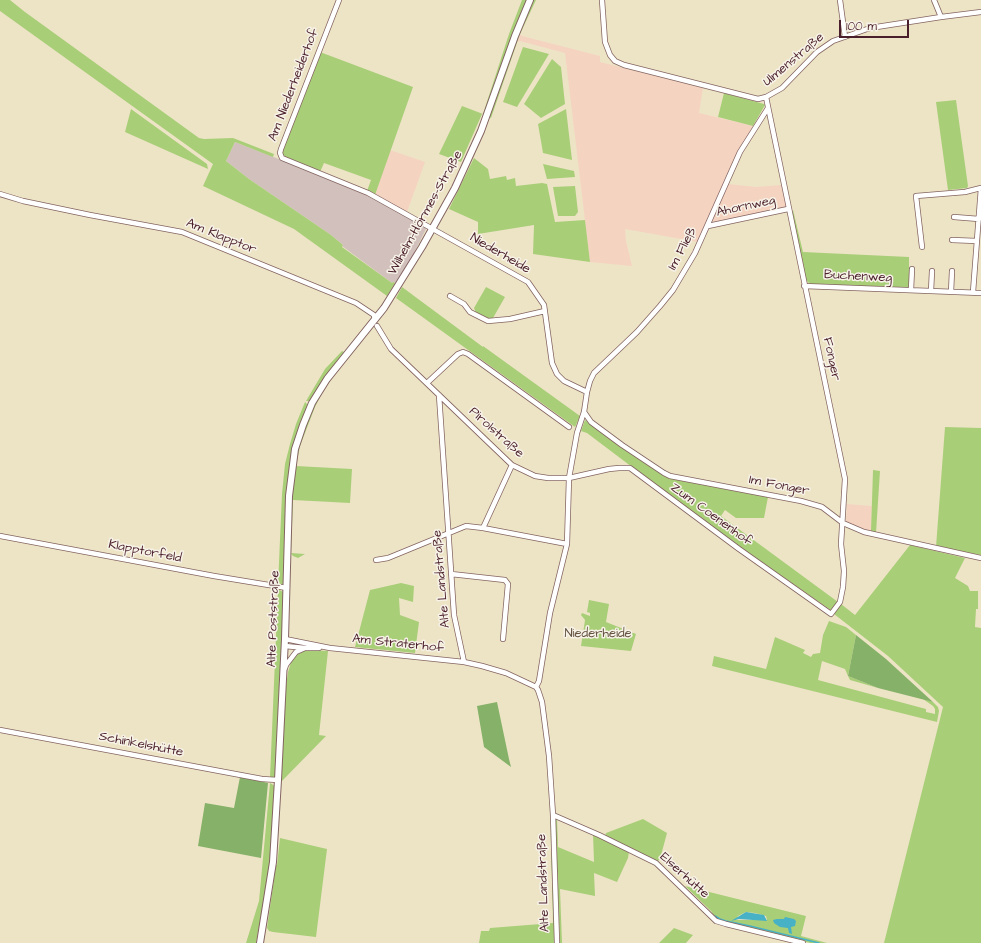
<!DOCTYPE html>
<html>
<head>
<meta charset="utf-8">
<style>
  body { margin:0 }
  #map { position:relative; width:981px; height:943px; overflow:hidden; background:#ede4c6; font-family:"Architects Daughter",sans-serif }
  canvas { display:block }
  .scale { position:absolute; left:839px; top:20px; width:70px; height:18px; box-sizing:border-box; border:2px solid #4a1f2b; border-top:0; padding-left:5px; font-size:12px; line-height:14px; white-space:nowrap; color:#4a1f2b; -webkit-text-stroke:3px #f7f3e8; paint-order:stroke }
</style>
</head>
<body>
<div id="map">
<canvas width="981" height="943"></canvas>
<div class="scale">100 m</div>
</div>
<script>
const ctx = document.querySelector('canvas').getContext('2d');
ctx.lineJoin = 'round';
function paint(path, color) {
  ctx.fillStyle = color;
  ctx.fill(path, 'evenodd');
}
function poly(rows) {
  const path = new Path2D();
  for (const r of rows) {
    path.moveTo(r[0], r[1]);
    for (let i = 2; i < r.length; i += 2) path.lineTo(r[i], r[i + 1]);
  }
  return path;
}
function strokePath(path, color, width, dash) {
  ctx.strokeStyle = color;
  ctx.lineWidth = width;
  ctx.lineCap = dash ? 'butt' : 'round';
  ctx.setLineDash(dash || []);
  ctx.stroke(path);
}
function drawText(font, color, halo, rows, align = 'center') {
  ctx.font = font + ' "Architects Daughter",sans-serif';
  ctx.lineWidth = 3;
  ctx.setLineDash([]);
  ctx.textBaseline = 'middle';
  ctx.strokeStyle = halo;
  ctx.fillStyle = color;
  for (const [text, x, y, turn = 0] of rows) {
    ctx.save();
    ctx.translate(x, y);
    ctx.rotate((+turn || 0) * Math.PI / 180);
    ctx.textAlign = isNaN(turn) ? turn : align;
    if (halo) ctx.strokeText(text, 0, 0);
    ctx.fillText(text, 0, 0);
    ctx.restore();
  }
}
const built = poly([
  [520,34,522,36,600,56,600,62,703,88,699,113,753,126,728,174,698,242,625,229,626,241,632,266,590,262,565,53,520,41,517,42],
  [390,150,425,162,407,212,375,195],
  [728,184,756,187,781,185,786,206,784,209,714,223,712,221],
  [846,504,872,506,871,531,862,529,846,522,847,505]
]);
const industrial = poly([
  [235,142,361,191,427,227,411,259,395,283,393,282,392,283,342,246,343,245,331,235,249,179,226,161]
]);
const green = poly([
  [0,0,10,0,25,12,199,138,204,139,233,138,274,154,273,157,235,142,226,161,249,179,331,235,343,245,342,247,392,283,393,282,395,283,387,296,294,229,203,186,213,164,0,11],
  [522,0,527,0,511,39,485,115,482,114,461,162,439,154,462,106,483,114,509,34],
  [534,0,536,0,520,34,491,118,489,117,516,41],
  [523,47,549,54,517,107,503,102],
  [320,52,413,87,375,195,367,191,371,180,324,163,320,172,282,157,281,154],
  [552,59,561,67,565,104,541,118,524,104],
  [724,93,764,104,765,105,753,126,718,117],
  [956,100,968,186,967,188,948,190,936,102],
  [131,109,207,164,208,169,125,132],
  [566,109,572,160,543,153,538,124],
  [474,158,488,169,490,179,506,176,507,180,515,178,516,186,542,183,547,184,555,222,585,220,590,262,533,254,534,225,478,234,478,222,449,209],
  [543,164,574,171,575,177,547,179],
  [575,186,578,212,575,216,558,216,553,187],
  [793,210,803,252,909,257,909,268,911,268,910,286,908,288,810,284,806,280,792,213],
  [402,287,483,347,483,346,580,416,575,427,396,298],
  [486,287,505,297,493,318,487,319,476,313,474,308],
  [365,336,342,365,324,389,315,407,300,446,296,466,352,469,350,503,293,500,291,553,305,554,298,558,293,556,290,552,292,492,297,453,302,437,314,405,326,385,342,363],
  [342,351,344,352,329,371,310,401,306,401,325,369],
  [305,402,308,405,298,431,291,458,287,492,283,584,278,585,282,494,285,464,290,444,296,424],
  [585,420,670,478,768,497,764,518,736,518,725,510,721,516,838,602,832,611,710,526,587,433,581,431],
  [945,427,981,428,981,555,936,547],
  [873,470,880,471,876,533,871,531],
  [910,545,965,558,955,578,968,586,970,591,978,591,978,609,976,609,975,627,981,628,981,943,884,943,943,707,888,656,834,614,841,604,855,615],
  [401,583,414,586,413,602,399,598,400,615,419,622,415,653,355,647,370,590],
  [278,589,283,592,282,636,275,777,270,777],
  [589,600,609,604,606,622,636,634,631,651,581,646,585,620,581,615,582,613,590,616,590,613,587,612],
  [829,621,846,627,856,635,848,676,878,688,850,680,848,676,845,669,822,661,818,680,926,709,926,712,935,714,935,709,933,706,923,699,933,702,938,707,939,711,937,722,712,666,714,656,766,669,775,637,805,650,803,653,811,657,813,654,820,653,823,635],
  [307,650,328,651,319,735,326,736,281,782,285,694,288,672,292,659,296,654,302,651],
  [270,783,275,786,272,843,268,879,256,943,246,943,259,901],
  [550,810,555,943,479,943,481,931,489,931,490,928,553,923],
  [557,818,558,847,594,862,593,834,629,851,628,858,617,882,594,873,595,896,560,889,562,943,560,943,555,822],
  [643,819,667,833,660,859,658,861,656,861,605,836,606,833],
  [280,838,327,849,316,937,273,932,269,931,267,928,276,865,277,865],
  [685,886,806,916,801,936,827,943,810,943,720,920,713,916,712,912],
  [746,912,755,913,766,916,767,920,736,920,738,916],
  [674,928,693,935,686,943,659,943]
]);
const forest = poly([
  [856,635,886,659,933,702,878,688,848,676],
  [497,702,509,759,511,767,484,747,477,706],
  [240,777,268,783,261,858,198,846,205,803,234,808]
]);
const water = poly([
  [746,912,764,915,767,921,739,919,731,921],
  [785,917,794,919,796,921,795,926,791,927,792,934,789,933,788,928,780,927,774,923,773,920,777,919,784,919]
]);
const stream = poly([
  [715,916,720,919,726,921,750,926,819,943]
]);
const street = poly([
  [339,0,281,149,280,153,282,158,368,193,528,282,544,305,552,363,557,374,564,381,587,392],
  [602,0,605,42,610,55,615,61,624,65,758,99,766,97,782,88,817,52,833,41,870,28,941,17,981,12],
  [840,0,845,37],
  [934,0,941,17],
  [0,194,23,201,90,215,182,232,356,303,374,315,375,320],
  [954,217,979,219],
  [708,226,788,209],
  [952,240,977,241],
  [922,247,916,196,965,192,981,188],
  [804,286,981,293],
  [911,290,912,269],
  [931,291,932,271],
  [951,292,952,271],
  [973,292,981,188],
  [450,296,464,304,470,312,488,321,510,319,545,311],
  [377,326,391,349,512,465,535,476,548,478,569,478,609,469,619,468,630,468,739,549,831,614,840,602,843,587,844,571,841,544,845,479,766,97],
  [427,383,458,354,463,352,468,354,569,427],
  [439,395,454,615,464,662],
  [584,412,591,422,622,445,664,473,670,476,801,501,822,507,843,523,864,532,981,558],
  [483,528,512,465],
  [0,536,214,576,287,588],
  [376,560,388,558,466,526,483,528,567,544],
  [451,574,505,580,508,584,503,639],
  [285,639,330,648,464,662,482,666,506,673,536,687,538,690,542,702,549,756,553,815,557,943],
  [285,646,305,648,319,648],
  [285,668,286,665,296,652,305,648],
  [536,687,539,681,550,613,567,544,569,478,577,433,584,412,587,392,590,381,594,373,637,332,660,306,673,290,695,253,740,152,768,108],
  [0,730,262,779,278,780],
  [553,815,599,835,656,863,716,921,726,924,803,943]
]);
const secondary = poly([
  [260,943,273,862,278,780,285,639,289,496,295,449,303,425,312,403,327,379,384,308,422,247,455,188,481,131,515,36,530,0]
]);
const streetNames = [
  ["Ulmenstraße",794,60,-40],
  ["Am Niederheiderhof",294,85,-69],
  ["Ahornweg",746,207,-12],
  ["Wilhelm-Hörmes-Straße",426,213,-61],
  ["Am Klapptor",221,237,22],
  ["Im Fließ",683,249,-62],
  ["Niederheide",500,254,30],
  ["Buchenweg",858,277,3],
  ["Fonger",831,359,78],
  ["Pirolstraße",496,433,42],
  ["Im Fonger",779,486,11],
  ["Zum Coenenhof",711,515,36],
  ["Klapptorfeld",145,552,11],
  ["Alte Landstraße",442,579,-95],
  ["Alte Poststraße",274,619,-88],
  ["Am Straterhof",398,644,6],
  ["Schinkelshütte",141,745,11],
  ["Elserhütte",684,876,42],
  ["Alte Landstraße",544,883,-92]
];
const parkNames = [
  ["Niederheide",598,634]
];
paint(built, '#f5d3c1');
paint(industrial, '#d1c0bc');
paint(green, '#a9ce78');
paint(forest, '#86b168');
paint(water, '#47b1c5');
strokePath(stream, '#47b1c5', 1.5);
strokePath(street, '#836461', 6);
strokePath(secondary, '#836461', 8);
strokePath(street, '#fff', 4.5);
strokePath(secondary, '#fff', 6);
drawText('13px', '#4a1f2b', '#f7f3e8', streetNames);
drawText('13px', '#665442', '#f7f3e8', parkNames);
</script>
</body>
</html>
